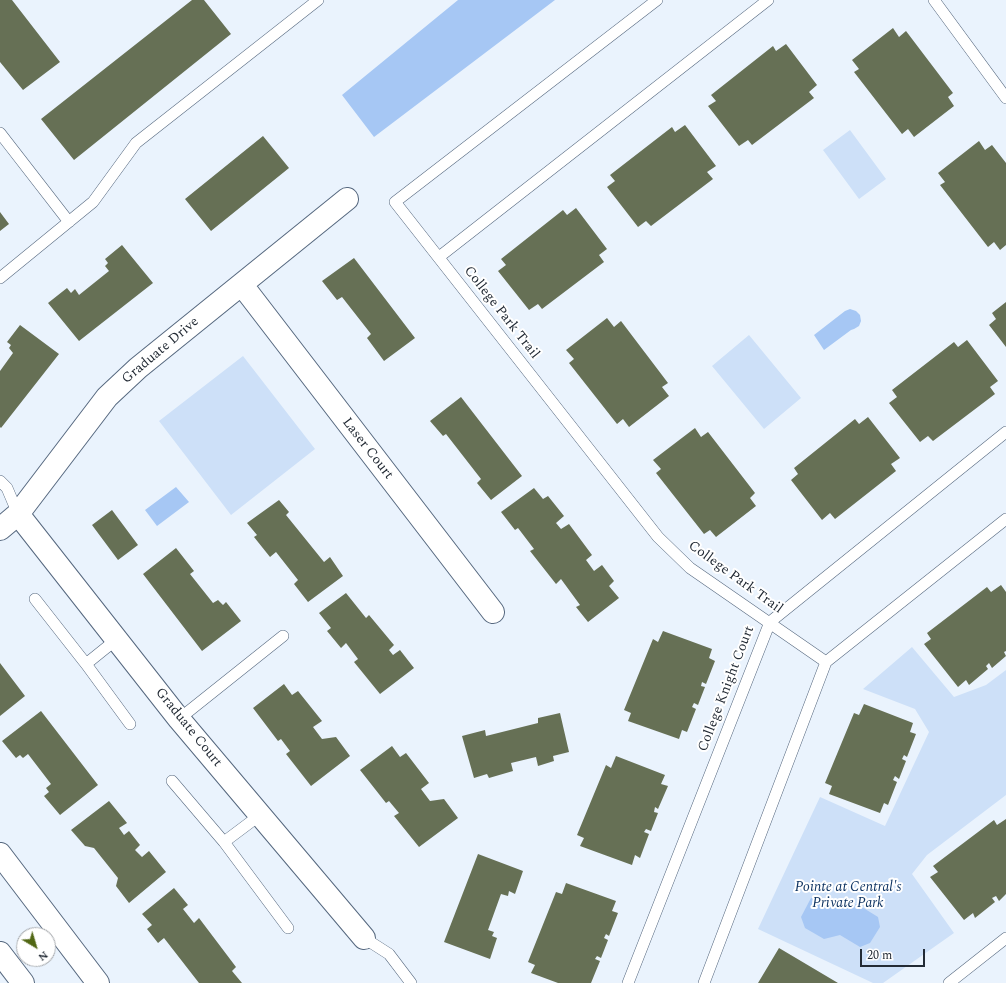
<!DOCTYPE html>
<html>
<head>
<meta charset="utf-8">
<style>
  body { margin:0 }
  #map { position:relative; width:1006px; height:983px; overflow:hidden; background:#eaf3fd; font-family:Spectral,serif }
  canvas { display:block }
  .north { position:absolute; left:16px; top:927px; width:40px; height:40px; box-sizing:border-box; background:#fff; border:1px solid #a7aaae; border-radius:50%; rotate:142deg; font-size:11px; font-weight:700; line-height:16px; text-align:center; color:#232b35 }
  .north::after { content:''; display:block; margin:auto; width:14px; height:18px; background:#516714; clip-path:polygon(50% 0,100% 100%,50% 72%,0 100%) }
  .scale { position:absolute; left:860px; top:949px; width:65px; height:18px; box-sizing:border-box; border:2px solid #232b35; border-top:0; padding-left:5px; font-size:12px; line-height:14px; white-space:nowrap; color:#232b35; -webkit-text-stroke:3px #fff; paint-order:stroke }
</style>
</head>
<body>
<div id="map">
<canvas width="1006" height="983"></canvas>
<div class="north">N</div>
<div class="scale">20 m</div>
</div>
<script>
const ctx = document.querySelector('canvas').getContext('2d');
ctx.lineJoin = 'round';
function paint(path, color) {
  ctx.fillStyle = color;
  ctx.fill(path, 'evenodd');
}
function poly(rows) {
  const path = new Path2D();
  for (const r of rows) {
    path.moveTo(r[0], r[1]);
    for (let i = 2; i < r.length; i += 2) path.lineTo(r[i], r[i + 1]);
  }
  return path;
}
function strokePath(path, color, width, dash) {
  ctx.strokeStyle = color;
  ctx.lineWidth = width;
  ctx.lineCap = dash ? 'butt' : 'round';
  ctx.setLineDash(dash || []);
  ctx.stroke(path);
}
function drawText(font, color, halo, rows, align = 'center') {
  ctx.font = font + ' Spectral,serif';
  ctx.lineWidth = 4;
  ctx.setLineDash([]);
  ctx.textBaseline = 'middle';
  ctx.strokeStyle = halo;
  ctx.fillStyle = color;
  for (const [text, x, y, turn = 0] of rows) {
    ctx.save();
    ctx.translate(x, y);
    ctx.rotate((+turn || 0) * Math.PI / 180);
    ctx.textAlign = isNaN(turn) ? turn : align;
    if (halo) ctx.strokeText(text, 0, 0);
    ctx.fillText(text, 0, 0);
    ctx.restore();
  }
}
const green = poly([
  [850,130,886,179,859,199,823,150],
  [749,335,801,398,764,429,712,366],
  [243,356,315,449,231,515,159,421],
  [912,647,954,697,986,685,1006,670,1006,795,927,855,912,874,954,933,883,983,873,983,758,929,820,797,885,826,929,732,915,709,863,689]
]);
const water = poly([
  [458,0,555,0,374,137,342,95],
  [850,309,856,311,860,315,861,321,859,326,854,329,851,330,824,350,814,335,845,311],
  [176,487,189,502,157,526,145,510],
  [821,897,841,908,857,904,878,917,880,927,870,943,860,947,840,935,824,939,805,928,801,917,811,898]
]);
const building = poly([
  [0,0,12,0,60,62,23,90,0,62],
  [192,0,204,0,231,34,74,160,41,119],
  [893,28,899,37,906,31,953,93,948,97,954,106,914,137,908,129,902,134,854,72,859,69,852,60],
  [786,44,817,85,809,92,814,98,752,145,748,140,739,146,708,106,716,101,711,95,773,46,776,51],
  [685,125,716,166,707,172,713,179,651,226,646,221,638,227,607,187,615,181,610,175,672,127,675,132],
  [263,136,289,168,211,231,185,199],
  [979,141,985,150,992,145,1006,163,1006,245,1000,250,994,242,988,247,940,185,945,182,938,173],
  [576,208,607,249,599,255,604,262,542,309,538,304,529,310,498,271,506,265,501,259,563,210,567,215],
  [0,212,9,224,0,231],
  [122,245,153,283,79,341,48,303,67,288,71,293,75,289,79,295,109,271,105,266,108,263,105,259],
  [354,258,415,338,384,361,367,338,371,334,342,297,337,300,322,281],
  [1006,302,1006,347,989,325,996,319,992,313],
  [607,318,614,327,621,321,668,383,662,387,669,396,629,427,623,419,617,424,569,363,574,359,566,350],
  [20,325,59,354,1,428,0,427,0,371,13,353,9,348,11,345,7,342],
  [967,340,998,381,990,387,995,394,933,441,928,436,920,442,889,403,897,397,892,390,954,342,958,347],
  [461,397,522,476,491,500,477,483,481,479,446,434,443,436,430,421],
  [868,417,900,458,891,464,896,471,835,519,830,513,822,520,791,480,798,474,794,468,855,419,859,424],
  [695,428,701,437,708,432,755,493,750,498,756,506,716,537,710,530,704,534,656,473,661,469,653,460],
  [534,488,543,499,548,496,564,516,556,523,561,529,569,524,592,555,586,560,594,571,602,565,614,581,609,586,619,598,588,622,576,607,580,605,561,579,556,584,530,551,534,549,518,528,515,530,501,512],
  [279,500,289,512,286,515,324,562,330,557,343,576,308,602,294,584,298,580,276,552,270,557,254,537,257,535,247,523],
  [112,510,138,545,118,560,92,525],
  [176,548,194,571,190,574,213,603,218,600,223,605,226,602,241,621,202,651,143,574],
  [1001,585,1006,592,1006,651,1004,652,1006,656,992,668,989,663,986,666,988,669,969,685,966,680,958,687,924,644,931,639,927,633,987,587,991,592],
  [346,593,366,618,369,615,394,645,389,650,393,655,400,650,414,668,380,694,354,662,358,659,346,643,341,648,327,631,331,628,319,613],
  [663,631,712,649,709,658,715,661,706,684,702,682,701,686,705,687,698,705,694,703,692,707,696,709,687,732,682,730,679,739,628,721,631,713,624,710,653,639,658,642],
  [0,663,25,696,0,716],
  [284,684,292,695,298,691,322,721,313,727,322,739,336,737,350,756,311,786,286,754,290,751,281,739,278,741,253,708],
  [864,704,913,723,910,732,916,734,907,757,904,755,902,759,906,761,899,779,895,776,893,780,897,782,888,805,884,803,880,813,829,794,832,786,825,783,854,713,859,715],
  [41,711,98,785,60,815,44,796,49,792,46,788,51,784,28,754,23,758,20,755,16,758,2,741],
  [560,713,569,752,553,756,554,761,538,766,536,757,511,763,513,771,489,778,487,774,474,778,462,736,485,730,486,736,538,723,538,718],
  [392,746,400,757,406,753,429,783,421,789,430,801,444,799,458,818,419,847,394,816,399,813,389,801,386,803,360,770],
  [616,756,665,775,661,784,668,786,658,809,655,807,654,812,658,813,651,831,646,829,644,832,649,834,640,858,635,855,632,865,580,846,584,838,577,835,606,765,611,768],
  [109,801,127,823,119,828,124,835,129,831,140,845,135,850,142,857,149,851,166,872,129,903,116,886,118,878,94,848,85,846,71,830],
  [1006,819,1006,894,999,901,996,896,992,898,995,902,975,918,973,913,964,920,930,877,938,872,933,866,994,820,997,825],
  [478,854,523,871,515,894,509,891,508,896,501,894,488,930,494,932,492,936,497,938,490,959,444,942],
  [566,883,616,901,612,911,618,913,609,936,606,934,604,938,608,940,601,958,597,956,595,959,600,961,591,983,558,983,531,973,535,965,528,962,556,892,562,894],
  [174,888,188,905,183,909,194,923,199,918,236,967,232,971,242,983,199,983,164,938,158,943,147,929,152,925,142,914],
  [779,948,838,983,758,983]
]);
const lane = poly([
  [657,0,395,202,658,537,690,568,826,662],
  [934,0,1006,98],
  [0,133,69,222],
  [439,257,768,0],
  [0,278,93,202,136,143,318,0],
  [0,481,7,488,18,514],
  [35,599,86,664,117,639],
  [86,664,130,724],
  [179,719,283,636],
  [172,781,224,842],
  [260,815,224,842,288,928],
  [364,938,389,954,411,983],
  [628,983,770,622,1006,432],
  [704,983,826,662,1006,519],
  [949,983,1006,938]
]);
const street = poly([
  [242,285,493,612],
  [18,514,179,719,364,938],
  [0,529,18,514,107,397,138,368,347,199]
]);
const primary = poly([
  [0,854,98,983],
  [0,953,23,983]
]);
const streetNames = [
  ["College Park Trail",501,313,52],
  ["Graduate Drive",161,351,-40],
  ["Laser Court",367,449,52],
  ["College Park Trail",735,578,36],
  ["College Knight Court",727,689,-69],
  ["Graduate Court",188,728,51]
];
const parkNames = [
  ["Pointe at Central's",848,888],
  ["Private Park",848,904]
];
paint(green, '#cde0f8');
paint(water, '#a6c7f4');
paint(building, '#667055');
strokePath(lane, '#56687f', 12);
strokePath(street, '#56687f', 24);
strokePath(primary, '#56687f', 24);
strokePath(lane, '#fff', 11);
strokePath(street, '#fff', 22);
strokePath(primary, '#fff', 22);
drawText('14px', '#232b35', '#fff', streetNames);
drawText('italic 14px', '#0f3462', '#fff', parkNames);
</script>
</body>
</html>
